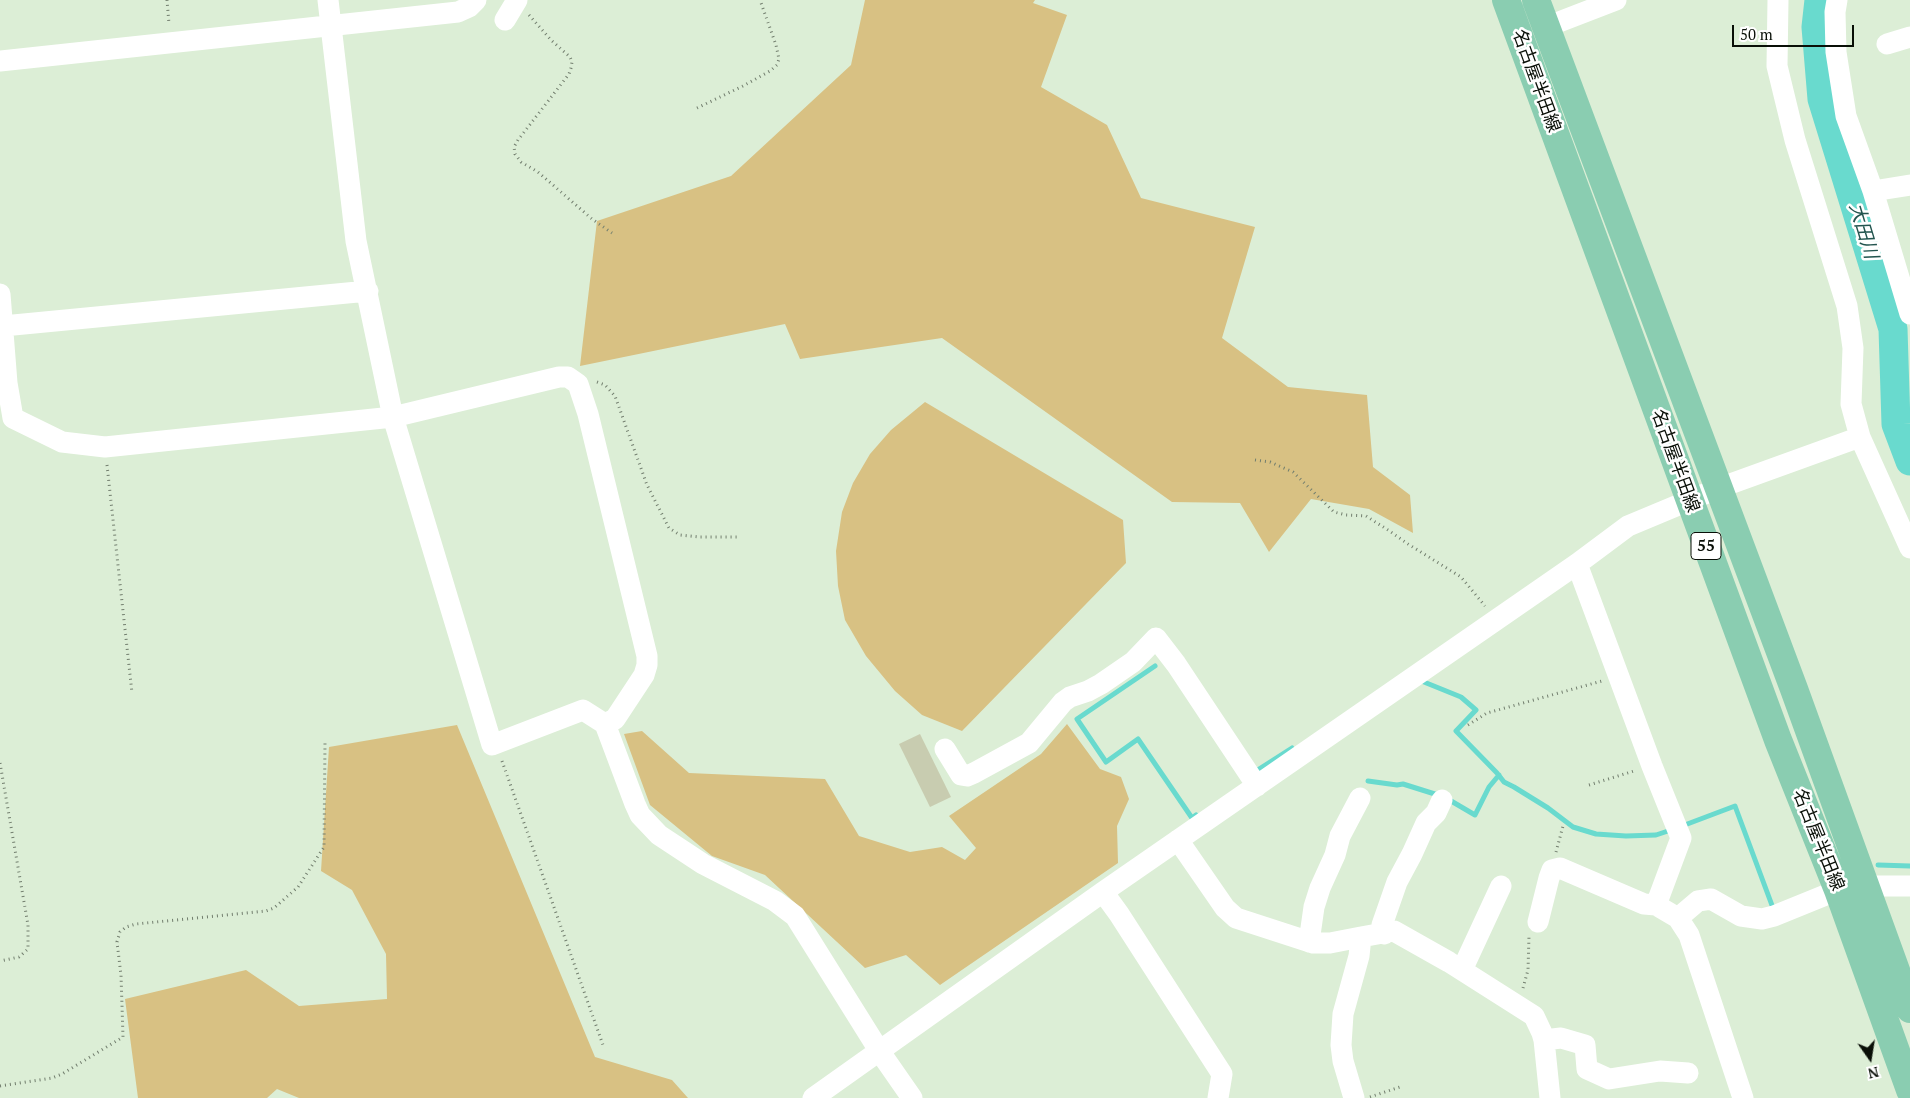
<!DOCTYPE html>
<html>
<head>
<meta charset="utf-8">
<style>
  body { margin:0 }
  #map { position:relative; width:1910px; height:1098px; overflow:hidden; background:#dceed6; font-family:"PT Serif",serif }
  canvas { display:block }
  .north { position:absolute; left:1845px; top:1033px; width:50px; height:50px; -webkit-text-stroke:4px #fff; paint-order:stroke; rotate:167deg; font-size:14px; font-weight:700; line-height:20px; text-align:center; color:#090f07 }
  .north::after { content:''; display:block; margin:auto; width:18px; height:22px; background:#090f07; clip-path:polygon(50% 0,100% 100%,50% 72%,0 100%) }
  .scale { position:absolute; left:1732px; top:25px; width:122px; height:22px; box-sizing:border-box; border:2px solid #090f07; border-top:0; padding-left:6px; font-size:15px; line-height:18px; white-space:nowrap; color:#090f07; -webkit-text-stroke:4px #fff; paint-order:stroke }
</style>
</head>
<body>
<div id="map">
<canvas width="1910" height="1098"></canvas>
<div class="north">N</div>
<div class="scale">50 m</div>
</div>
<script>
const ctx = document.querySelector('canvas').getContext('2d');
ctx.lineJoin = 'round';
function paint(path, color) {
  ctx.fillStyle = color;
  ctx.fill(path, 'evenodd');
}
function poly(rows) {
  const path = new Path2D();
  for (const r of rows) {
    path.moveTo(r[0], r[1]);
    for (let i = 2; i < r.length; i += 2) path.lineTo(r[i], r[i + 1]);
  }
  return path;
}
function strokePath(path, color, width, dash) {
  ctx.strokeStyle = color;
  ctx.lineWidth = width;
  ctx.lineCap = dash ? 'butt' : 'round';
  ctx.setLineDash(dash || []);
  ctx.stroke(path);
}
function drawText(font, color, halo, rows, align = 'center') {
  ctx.font = font + ' "PT Serif","Noto Sans JP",serif';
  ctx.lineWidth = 5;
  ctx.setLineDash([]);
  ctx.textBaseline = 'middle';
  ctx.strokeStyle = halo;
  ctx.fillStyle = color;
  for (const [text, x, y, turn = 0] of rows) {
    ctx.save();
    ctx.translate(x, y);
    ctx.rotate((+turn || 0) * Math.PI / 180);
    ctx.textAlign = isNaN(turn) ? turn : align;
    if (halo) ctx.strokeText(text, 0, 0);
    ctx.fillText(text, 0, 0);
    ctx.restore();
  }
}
const green = poly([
  [865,0,1035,0,1033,3,1067,15,1041,87,1107,125,1141,198,1255,227,1222,338,1288,387,1367,395,1373,467,1410,495,1413,533,1369,509,1311,499,1269,552,1240,503,1172,502,942,338,800,359,785,324,580,366,597,221,731,176,851,65],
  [925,402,1123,520,1126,563,962,731,922,715,895,691,866,656,845,620,838,586,836,551,842,512,853,483,870,454,891,430],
  [1067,724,1100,769,1121,777,1129,799,1117,826,1118,863,940,985,906,955,865,968,765,875,712,856,650,805,624,734,642,731,689,773,825,779,859,836,910,852,942,847,965,860,976,848,949,816,1041,754],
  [457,725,595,1057,672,1080,688,1098,299,1098,277,1089,267,1098,138,1098,125,999,246,970,299,1006,387,999,386,954,352,890,321,871,329,747]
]);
const stream = poly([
  [1155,666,1077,719,1106,762,1138,739,1192,818,1196,815],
  [1419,680,1461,697,1476,710,1456,731,1497,773,1504,782,1514,787,1548,808,1573,827,1596,834,1626,836,1656,835,1671,830],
  [1256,771,1292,748],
  [1368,781,1397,785,1403,784,1438,795],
  [1446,798,1475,815,1489,787,1499,775],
  [1682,826,1735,806,1773,908],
  [1878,865,1910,866]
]);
const river = poly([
  [1819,0,1816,27,1822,99,1893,329,1896,424,1910,461]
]);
const building = poly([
  [920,734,951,797,930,807,899,744]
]);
const path = poly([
  [167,0,169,24],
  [529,15,551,40,570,57,572,62,571,68,569,74,518,140,514,147,515,154,521,162,538,172,592,219,612,233],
  [697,108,743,86,770,71,777,65,779,59,776,45,760,0],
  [597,382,605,385,615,396,647,485,669,528,680,535,700,537,737,537],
  [1255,460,1270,462,1293,472,1334,512,1346,515,1366,516,1388,530,1408,544,1461,577,1485,606],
  [107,465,132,693],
  [1468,725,1487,713,1602,681],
  [502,761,603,1045],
  [0,763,28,925,28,949,19,957,0,961],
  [1589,785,1634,771],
  [1556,852,1563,826],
  [1523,988,1528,970,1529,936],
  [0,1086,52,1078,62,1074,123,1037,121,975,117,942,120,932,126,927,136,924,266,911,274,908,298,887,324,847,325,743],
  [1370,1097,1400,1087]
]);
const minor = poly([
  [328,0,356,241,393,417,492,745,583,710,605,724,635,804,640,815,659,835,703,864,775,901,795,916,880,1052,912,1098],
  [1778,0,1777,66,1795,140,1847,306,1853,348,1851,404,1860,437,1910,548],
  [1837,0,1835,12,1836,52,1846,116,1873,191,1910,314],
  [505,20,517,0],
  [1546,27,1616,0],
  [1887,44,1910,37],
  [0,61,458,12,469,7,476,0],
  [1873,191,1910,185],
  [0,294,7,383,13,418,62,442,105,447,393,417,559,377,568,377,578,384,588,414,647,656,647,665,644,675,615,719,605,724],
  [3,326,368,291],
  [1577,564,1652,766,1681,838,1656,905,1678,918,1698,901,1711,899,1741,916,1762,919,1774,916,1838,890],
  [945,749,961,775,967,776,974,773,1029,743,1063,702,1070,697,1088,691,1101,684,1133,662,1156,638,1176,664,1257,786],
  [1178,840,1225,908,1236,918,1313,943,1330,943,1361,937],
  [1865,886,1910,886],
  [1103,892,1119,914,1222,1074,1218,1098],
  [1678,918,1689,935,1743,1098],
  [1538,922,1549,878,1552,870,1560,868,1644,904,1656,905],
  [1384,934,1382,925,1397,882,1412,854,1426,823,1436,813,1442,800],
  [1309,942,1314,907,1320,888,1335,855,1340,836,1360,798],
  [1462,970,1501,886],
  [1544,1040,1561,1038,1585,1045,1587,1069,1609,1079,1660,1071,1688,1073],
  [813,1098,1103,892,1577,564,1628,526,1719,488,1860,437],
  [1354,1098,1343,1061,1341,1045,1343,1014,1359,956,1361,937,1394,931,1449,962,1534,1016,1542,1033,1544,1040,1550,1098]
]);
const major = poly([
  [1506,0,1778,740,1838,890,1910,1090],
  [1536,0,1794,689,1910,1009]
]);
const shields = [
  [1706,546,30]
];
const shieldNames = [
  ["55",1706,546]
];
const streetNames = [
  ["名古屋半田線",1536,81,70],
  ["名古屋半田線",1675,461,70],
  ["名古屋半田線",1818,840,68]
];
const waterNames = [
  ["大田川",1863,231,73]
];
paint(green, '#d8c183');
strokePath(stream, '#69dace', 5);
strokePath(river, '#69dace', 29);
paint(building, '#c8ccb0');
strokePath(path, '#727e6e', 3, [1, 4]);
strokePath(minor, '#fff', 21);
strokePath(major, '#8acdb1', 28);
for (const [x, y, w] of shields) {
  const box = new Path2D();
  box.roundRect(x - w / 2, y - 13.5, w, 27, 4);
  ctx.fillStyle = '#fff';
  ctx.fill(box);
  strokePath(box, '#090f07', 1);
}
drawText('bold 16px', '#090f07', null, shieldNames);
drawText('18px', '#090f07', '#fff', streetNames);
drawText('italic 19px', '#23554f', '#fff', waterNames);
</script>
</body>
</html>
